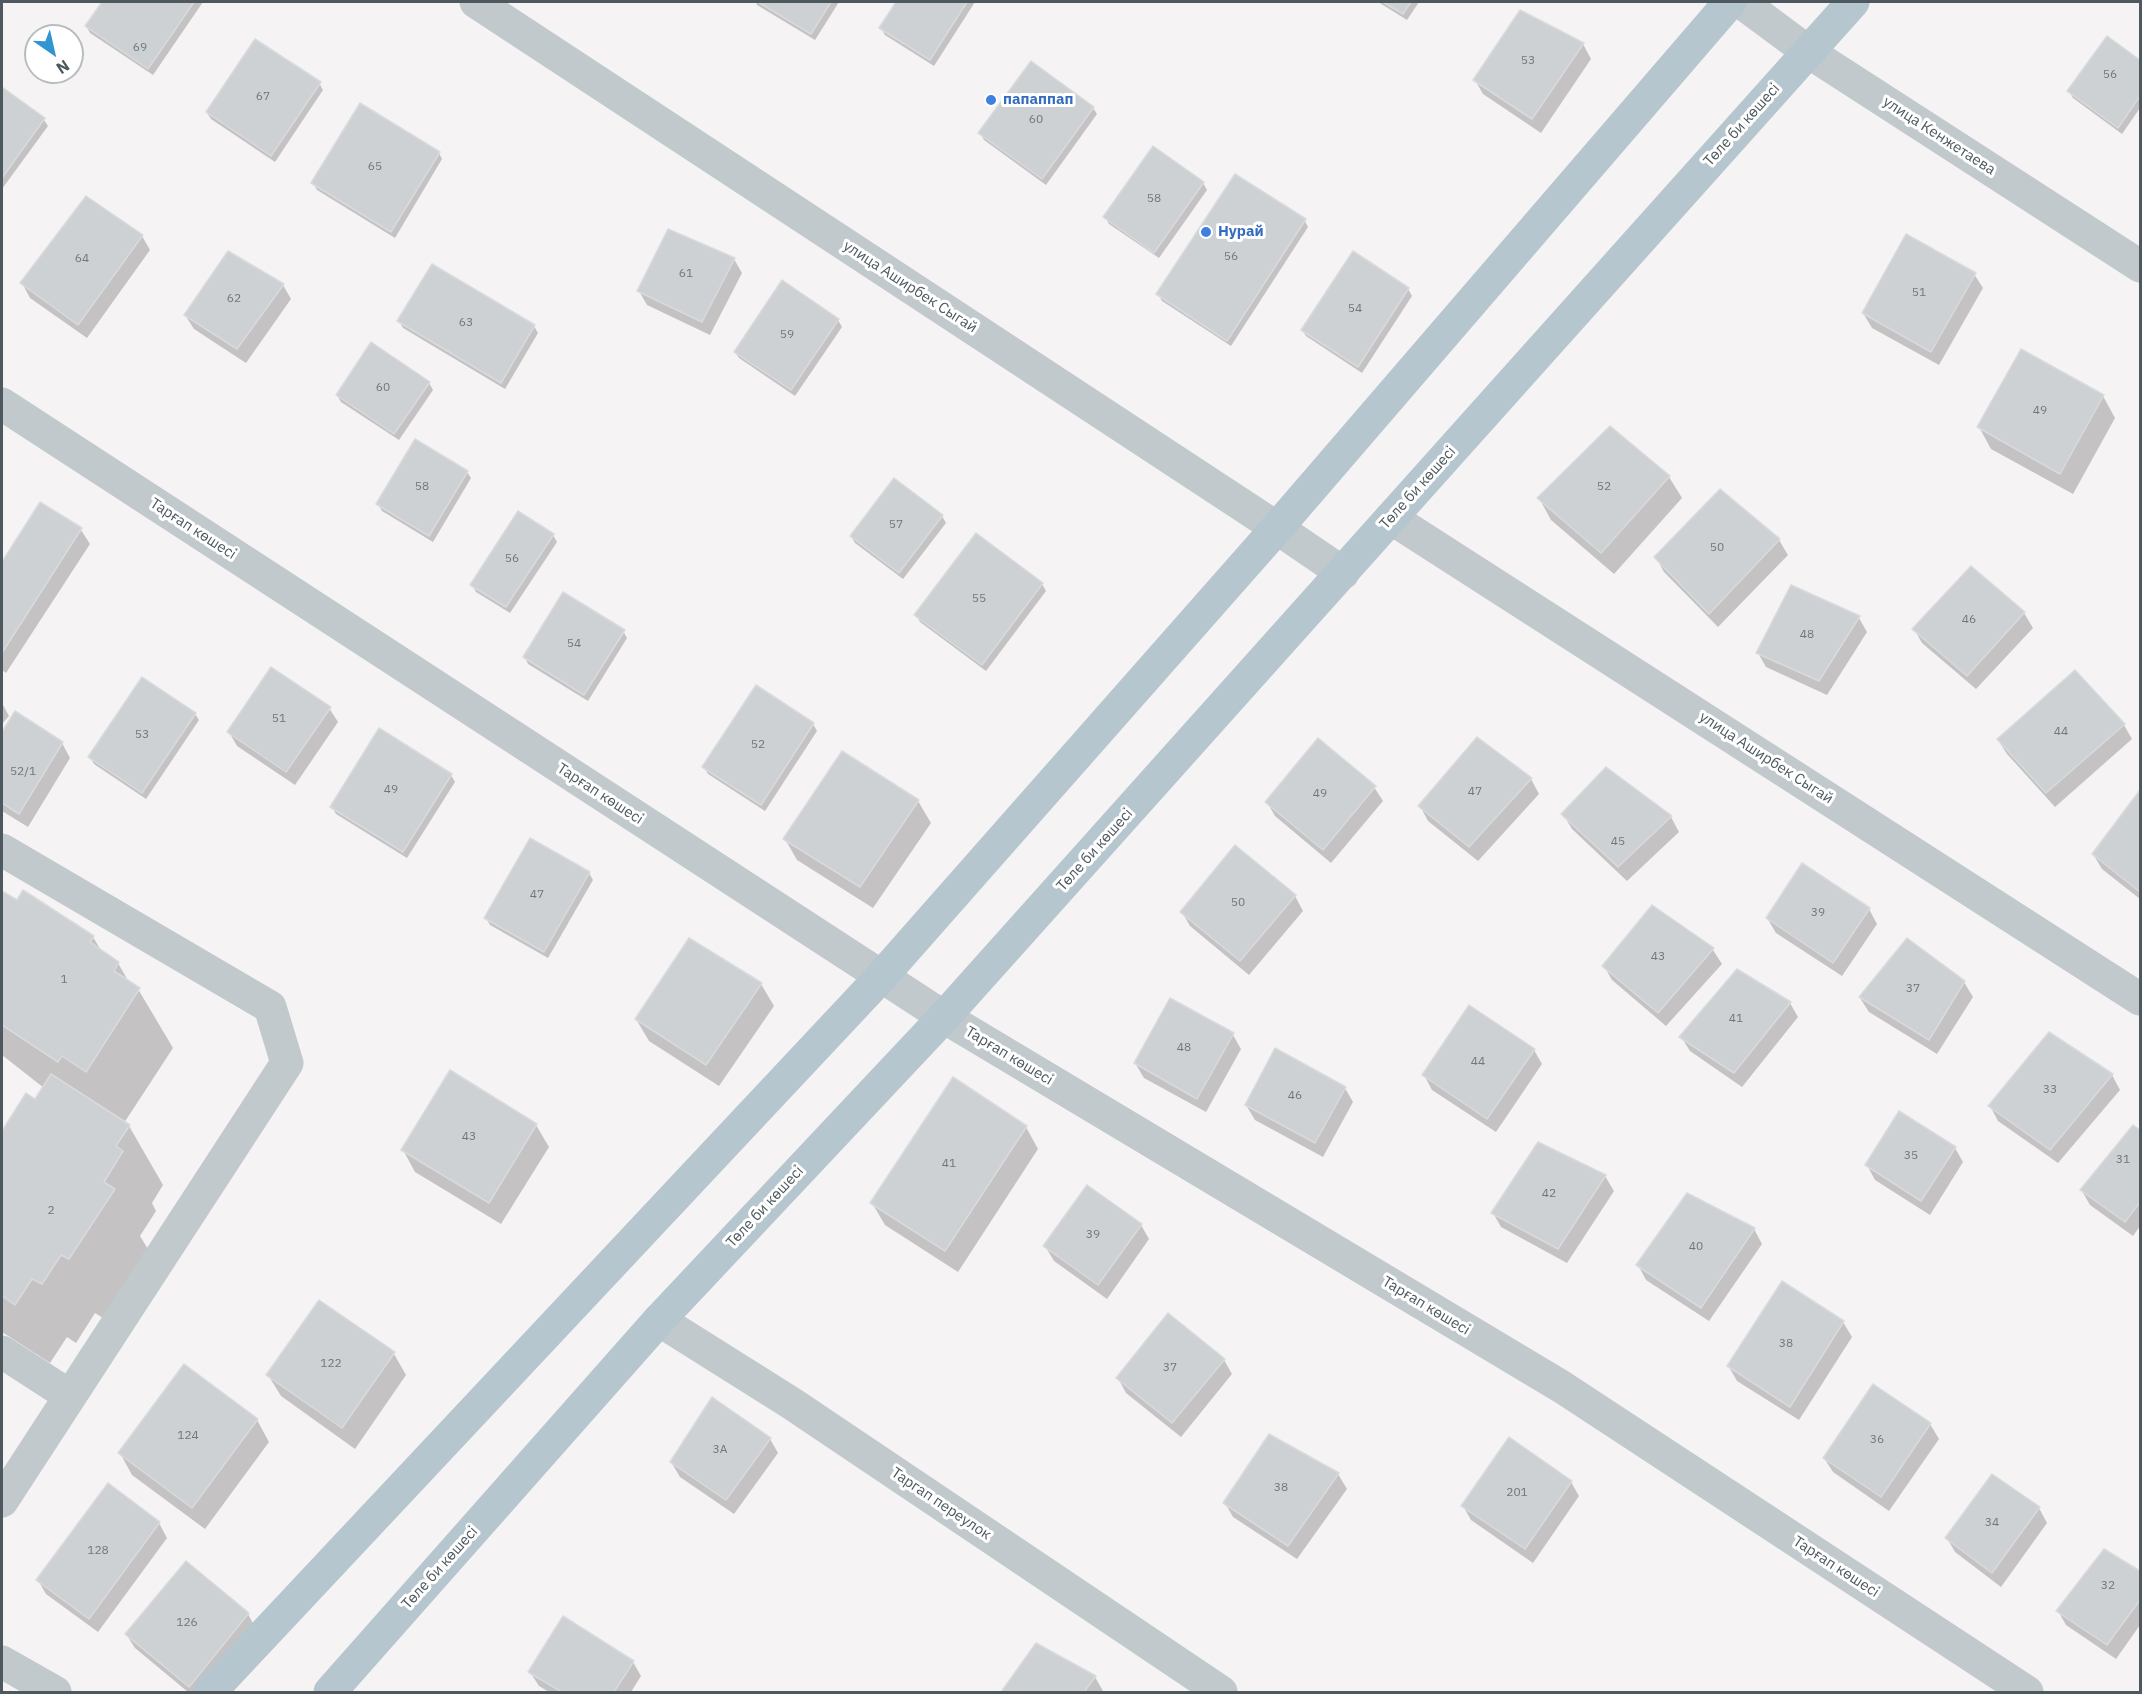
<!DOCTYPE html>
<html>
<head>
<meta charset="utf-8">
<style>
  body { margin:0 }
  #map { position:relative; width:2142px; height:1694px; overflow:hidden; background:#f5f3f3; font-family:"IBM Plex Sans",sans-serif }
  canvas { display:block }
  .frame { position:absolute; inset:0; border:3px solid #4d595e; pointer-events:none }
  .north { position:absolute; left:24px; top:24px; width:60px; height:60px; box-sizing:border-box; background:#fff; border:2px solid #b8bdbf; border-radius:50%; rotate:146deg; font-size:16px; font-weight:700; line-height:24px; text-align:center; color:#4d595e }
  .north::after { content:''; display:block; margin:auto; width:21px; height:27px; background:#3195d1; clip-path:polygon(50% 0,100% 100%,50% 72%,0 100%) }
</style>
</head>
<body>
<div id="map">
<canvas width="2142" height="1694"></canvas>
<div class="frame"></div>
<div class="north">N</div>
</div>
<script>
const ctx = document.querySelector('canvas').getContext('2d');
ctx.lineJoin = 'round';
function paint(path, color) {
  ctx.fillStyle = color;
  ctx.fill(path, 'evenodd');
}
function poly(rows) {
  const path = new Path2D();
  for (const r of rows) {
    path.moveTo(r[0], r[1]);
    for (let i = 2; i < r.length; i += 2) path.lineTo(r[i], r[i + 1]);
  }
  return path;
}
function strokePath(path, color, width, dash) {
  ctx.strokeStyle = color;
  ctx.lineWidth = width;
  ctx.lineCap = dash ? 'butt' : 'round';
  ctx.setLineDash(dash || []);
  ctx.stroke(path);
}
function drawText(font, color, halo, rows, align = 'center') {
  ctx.font = font + ' "IBM Plex Sans",sans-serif';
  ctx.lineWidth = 6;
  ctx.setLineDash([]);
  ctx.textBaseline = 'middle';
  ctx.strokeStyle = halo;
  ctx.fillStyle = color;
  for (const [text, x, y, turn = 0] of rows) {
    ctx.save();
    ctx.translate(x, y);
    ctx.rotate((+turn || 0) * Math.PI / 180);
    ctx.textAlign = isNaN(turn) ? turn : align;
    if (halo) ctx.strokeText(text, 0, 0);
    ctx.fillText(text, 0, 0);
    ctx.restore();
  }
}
const shadow = poly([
  [103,2,203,2,153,75,90,33,86,26],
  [756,2,839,2,815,40,757,5],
  [898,2,975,2,934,66,885,35,881,28],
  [1378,2,1419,2,1407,20],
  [2107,38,2140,61,2140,108,2122,134,2073,98,2069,91],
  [1583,44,1591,59,1541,133,1483,94,1475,80],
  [319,83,323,90,275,162,211,119,207,113],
  [2,89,44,120,48,126,2,189],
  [1093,108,1097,114,1046,185,984,140,980,133],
  [439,153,442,159,395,238,317,190,313,183],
  [1203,183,1207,190,1159,258,1109,224,1105,217],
  [1305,221,1308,227,1231,346,1162,301,1158,294],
  [142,236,150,250,87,338,30,298,22,283],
  [734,259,742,273,710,335,647,305,639,291],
  [432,266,534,326,538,333,505,389,403,328,399,321],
  [1974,274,1983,288,1939,365,1872,328,1863,313],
  [283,285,291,299,246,363,194,329,185,315],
  [1408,289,1412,296,1362,373,1306,336,1302,330],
  [838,320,842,327,795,396,739,358,735,352],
  [429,383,433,390,399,440,341,402,337,395],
  [2103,396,2115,418,2073,494,1991,449,1979,427],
  [467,472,471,478,433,542,382,511,378,504],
  [1669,477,1682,498,1614,574,1551,520,1539,498],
  [1720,491,1779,540,1788,555,1718,627,1664,572,1656,557],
  [41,504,81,530,90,544,6,673,2,670,2,565],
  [942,516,946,523,903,579,855,543,851,536],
  [553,535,557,542,510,613,476,592,472,585],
  [976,535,1042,584,1046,591,986,671,920,622,916,615],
  [1971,568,2024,613,2033,628,1976,689,1922,643,1914,629],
  [1859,618,1867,632,1827,695,1766,667,1758,653],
  [623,631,627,638,588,701,528,664,525,657],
  [2,703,9,716,2,724],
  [329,708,338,722,295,785,237,746,229,732],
  [16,713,62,743,70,758,28,827,2,811,2,734],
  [195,714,199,720,146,799,94,764,90,757],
  [813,724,817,731,765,811,708,774,704,767],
  [2124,725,2132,739,2055,807,2007,754,1998,740],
  [1606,769,1671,817,1679,832,1627,881,1572,829,1563,814],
  [451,775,455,782,407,858,336,814,332,807],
  [1531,779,1539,794,1478,861,1428,821,1420,806],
  [1374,787,1383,801,1331,863,1275,816,1267,802],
  [2140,793,2140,899,2102,869,2093,854],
  [918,801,931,823,873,908,797,860,785,839],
  [589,873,593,880,548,958,490,925,486,918],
  [2,892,17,902,93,937,102,952,118,963,130,984,138,989,173,1048,124,1123,129,1126,163,1185,152,1203,156,1211,140,1236,148,1249,103,1318,95,1313,76,1343,67,1337,50,1363,2,1332,2,1134,26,1095,35,1101,44,1088,2,1055],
  [1295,896,1303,911,1249,975,1190,926,1182,912],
  [1653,907,1713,950,1722,964,1666,1026,1612,980,1604,966],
  [1869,909,1877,924,1842,976,1776,933,1767,918],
  [689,940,761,984,774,1006,719,1086,649,1041,636,1019],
  [1907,940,1964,982,1973,997,1937,1054,1869,1012,1860,998],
  [1790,1003,1798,1017,1742,1087,1690,1051,1681,1037],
  [2050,1034,2112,1075,2120,1090,2058,1163,1998,1121,1990,1106],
  [1233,1035,1241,1049,1206,1112,1144,1078,1135,1063],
  [1534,1050,1542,1064,1496,1132,1432,1090,1424,1075],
  [1345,1088,1353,1102,1323,1157,1255,1120,1246,1105],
  [536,1125,549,1147,501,1224,415,1172,403,1150],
  [1026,1127,1038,1149,958,1272,885,1225,872,1203],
  [2133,1127,2140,1132,2140,1226,2133,1236,2090,1205,2082,1191],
  [1539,1144,1605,1176,1614,1191,1567,1263,1501,1227,1493,1213],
  [1955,1148,1963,1162,1930,1215,1875,1180,1867,1165],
  [1141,1225,1149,1239,1107,1299,1054,1261,1045,1246],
  [1754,1229,1762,1244,1709,1321,1646,1280,1638,1265],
  [1843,1322,1852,1337,1799,1420,1737,1381,1729,1367],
  [394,1354,406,1375,355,1449,281,1396,268,1375],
  [1224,1360,1232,1374,1181,1437,1126,1393,1118,1378],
  [1874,1386,1930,1424,1939,1439,1889,1511,1833,1472,1824,1458],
  [257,1420,269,1442,205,1529,132,1475,120,1453],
  [1270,1436,1338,1474,1347,1489,1297,1559,1233,1517,1225,1503],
  [770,1439,778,1453,734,1514,680,1477,671,1462],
  [1571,1482,1579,1496,1533,1563,1471,1520,1463,1506],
  [2039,1508,2047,1523,2001,1587,1955,1552,1947,1538],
  [159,1523,167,1538,98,1632,46,1594,38,1580],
  [2104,1551,2140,1573,2140,1625,2116,1659,2066,1625,2058,1611],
  [186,1563,248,1614,256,1629,204,1692,188,1692,135,1648,126,1634],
  [1037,1645,1095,1677,1103,1691,1002,1692],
  [633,1662,641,1676,631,1692,549,1692,539,1686,530,1672]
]);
const building = poly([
  [102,2,194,2,148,69,85,26,102,2],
  [758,2,831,2,811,34,758,2],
  [896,2,967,2,930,60,879,28,896,2],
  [1383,2,1411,2,1403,14,1383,2],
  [1520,10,1584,43,1532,119,1473,80,1520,10],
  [2107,36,2140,60,2140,96,2118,128,2067,91,2107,36],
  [255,39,321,82,271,156,206,112,255,39],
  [1031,61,1094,107,1042,179,978,133,1031,61],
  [2,87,45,118,2,178,2,87],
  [360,103,440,152,391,232,311,183,360,103],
  [1153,146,1204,182,1154,253,1103,217,1153,146],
  [1235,174,1306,219,1227,341,1156,294,1235,174],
  [86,196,143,235,78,325,20,283,86,196],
  [668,229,735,258,702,322,637,291,668,229],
  [1906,234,1976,273,1931,352,1862,313,1906,234],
  [228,251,284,284,237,349,184,315,228,251],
  [1353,251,1409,288,1358,367,1301,330,1353,251],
  [432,264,535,325,501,383,397,321,432,264],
  [782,280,839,319,791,390,734,352,782,280],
  [371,342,430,382,394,434,336,395,371,342],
  [2021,349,2104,395,2060,474,1977,427,2021,349],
  [1610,426,1670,476,1601,553,1537,498,1610,426],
  [415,439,468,471,429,536,376,504,415,439],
  [894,478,943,515,899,573,850,536,894,478],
  [1720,489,1780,539,1709,614,1654,557,1720,489],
  [40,502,82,528,2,653,2,562,40,502],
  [518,511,554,534,506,607,470,585,518,511],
  [976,533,1043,583,982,665,914,615,976,533],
  [1971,566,2025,612,1967,676,1912,629,1971,566],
  [1791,585,1860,616,1819,681,1756,653,1791,585],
  [563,592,625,630,584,695,523,657,563,592],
  [271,667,331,707,286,772,227,732,271,667],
  [2075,670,2125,724,2046,793,1997,739,2075,670],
  [142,677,196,713,142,793,88,757,142,677],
  [756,685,814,723,761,805,702,767,756,685],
  [15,711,63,742,19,814,2,803,2,732,15,711],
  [379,728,452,774,403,852,330,807,379,728],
  [1477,737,1532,778,1469,847,1418,806,1477,737],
  [1318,738,1376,786,1323,850,1265,802,1318,738],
  [842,751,919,800,860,887,783,839,842,751],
  [1606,767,1672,816,1618,867,1561,814,1606,767],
  [2140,790,2140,892,2092,854,2140,790],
  [530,838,590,872,544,952,484,918,530,838],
  [1235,845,1296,895,1240,961,1180,912,1235,845],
  [1802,863,1870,908,1833,963,1766,918,1802,863],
  [23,890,94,936,90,942,119,962,114,971,140,988,86,1072,62,1056,58,1062,2,1025,2,891,17,900,23,890],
  [1652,905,1714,948,1658,1013,1602,966,1652,905],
  [689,938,762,983,706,1065,635,1019,689,938],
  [1907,938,1965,981,1929,1040,1859,997,1907,938],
  [1737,969,1791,1002,1734,1073,1679,1037,1737,969],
  [1170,998,1234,1033,1197,1099,1134,1063,1170,998],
  [1469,1005,1535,1049,1487,1119,1422,1075,1469,1005],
  [2049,1032,2113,1074,2050,1150,1988,1106,2049,1032],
  [1275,1048,1346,1087,1315,1143,1245,1105,1275,1048],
  [450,1070,537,1124,489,1203,401,1150,450,1070],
  [51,1074,130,1125,116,1146,123,1151,104,1182,115,1189,69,1259,61,1255,42,1284,32,1279,15,1305,2,1296,2,1131,26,1093,35,1099,51,1074],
  [953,1077,1027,1126,945,1251,870,1203,953,1077],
  [1899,1111,1956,1147,1921,1201,1865,1165,1899,1111],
  [2133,1125,2140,1130,2140,1202,2125,1222,2080,1190,2133,1125],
  [1538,1142,1606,1175,1558,1249,1491,1213,1538,1142],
  [1087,1185,1142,1224,1098,1285,1043,1246,1087,1185],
  [1687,1193,1755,1228,1701,1308,1636,1265,1687,1193],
  [1782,1281,1844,1321,1790,1407,1727,1366,1782,1281],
  [319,1300,395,1352,342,1428,266,1375,319,1300],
  [1168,1313,1225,1359,1172,1423,1116,1378,1168,1313],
  [184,1364,258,1419,192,1508,118,1453,184,1364],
  [1873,1384,1931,1423,1881,1497,1823,1458,1873,1384],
  [712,1397,771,1438,726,1500,670,1462,712,1397],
  [1269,1434,1339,1473,1288,1546,1223,1503,1269,1434],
  [1509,1437,1572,1481,1525,1549,1461,1506,1509,1437],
  [1992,1474,2040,1507,1992,1573,1945,1538,1992,1474],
  [108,1483,160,1522,89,1619,36,1580,108,1483],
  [2104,1549,2140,1571,2140,1600,2107,1645,2056,1611,2104,1549],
  [186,1561,249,1613,189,1687,125,1634,186,1561],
  [563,1616,634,1661,614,1692,562,1692,528,1672,563,1616],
  [1036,1643,1096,1676,1084,1692,1001,1692,1036,1643]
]);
const minor = poly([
  [476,2,1277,528,1343,573],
  [1741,2,1807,51,2140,266],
  [2,404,944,1017,1562,1387,2027,1692],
  [1391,518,2140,999],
  [2,850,270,1007,287,1063,2,1501],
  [659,1320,791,1403,1221,1692],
  [2,1352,70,1396],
  [2,1662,55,1692]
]);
const major = poly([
  [210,1692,881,977,1277,528,1730,2],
  [330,1692,659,1320,944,1017,1853,2]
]);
const markers = [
  [991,100,6,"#3f7fe0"],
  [1206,232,6,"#3f7fe0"]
];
const numberNames = [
  ["69",140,48],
  ["53",1528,61],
  ["56",2110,75],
  ["67",263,97],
  ["60",1036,120],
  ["65",375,167],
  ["58",1154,199],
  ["56",1231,257],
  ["64",82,259],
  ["61",686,274],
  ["51",1919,293],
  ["62",234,299],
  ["54",1355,309],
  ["63",466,323],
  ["59",787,335],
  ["60",383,388],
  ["49",2040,411],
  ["58",422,487],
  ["52",1604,487],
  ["57",896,525],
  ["50",1717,548],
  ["56",512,559],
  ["55",979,599],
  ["46",1969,620],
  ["48",1807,635],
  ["54",574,644],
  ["51",279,719],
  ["44",2061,732],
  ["53",142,735],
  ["52",758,745],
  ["52/1",23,772],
  ["49",391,790],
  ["47",1475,792],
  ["49",1320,794],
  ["45",1618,842],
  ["47",537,895],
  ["50",1238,903],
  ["39",1818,913],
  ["43",1658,957],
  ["1",64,980],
  ["37",1913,989],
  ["41",1736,1019],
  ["48",1184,1048],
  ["44",1478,1062],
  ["33",2050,1090],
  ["46",1295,1096],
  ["43",469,1137],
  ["35",1911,1156],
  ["31",2123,1160],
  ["41",949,1164],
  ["42",1549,1194],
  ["2",51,1211],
  ["39",1093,1235],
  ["40",1696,1247],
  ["38",1786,1344],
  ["122",331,1364],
  ["37",1170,1368],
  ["124",188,1436],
  ["36",1877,1440],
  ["3А",720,1450],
  ["38",1281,1488],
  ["201",1517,1493],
  ["34",1992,1523],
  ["128",98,1551],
  ["32",2108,1586],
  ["126",187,1623]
];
const shopNames = [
  ["папаппап",1003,100],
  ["Нурай",1218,232]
];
const streetNames = [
  ["Төле би көшесі",1742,125,-48],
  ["улица Кенжетаева",1939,136,33],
  ["улица Аширбек Сыгай",910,287,33],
  ["Төле би көшесі",1418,488,-48],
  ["Тарғап көшесі",193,529,33],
  ["улица Аширбек Сыгай",1766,758,33],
  ["Тарғап көшесі",600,794,33],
  ["Төле би көшесі",1095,850,-48],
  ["Тарғап көшесі",1009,1056,31],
  ["Төле би көшесі",765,1207,-47],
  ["Тарғап көшесі",1426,1306,31],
  ["Таргап переулок",941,1504,34],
  ["Тарғап көшесі",1836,1567,33],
  ["Төле би көшесі",440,1568,-48]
];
paint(shadow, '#0003');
paint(building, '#ced1d4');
strokePath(building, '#d8dadd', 1.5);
strokePath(minor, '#c1c9cd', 33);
strokePath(major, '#b6c6ce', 33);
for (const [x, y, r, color] of markers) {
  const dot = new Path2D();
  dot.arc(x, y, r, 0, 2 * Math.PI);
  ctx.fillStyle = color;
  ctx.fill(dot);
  strokePath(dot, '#fff', 2);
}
drawText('12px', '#6d777c', null, numberNames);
drawText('bold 15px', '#366cbe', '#fff', shopNames, 'left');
drawText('15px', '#4d595e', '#fff', streetNames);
</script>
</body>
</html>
